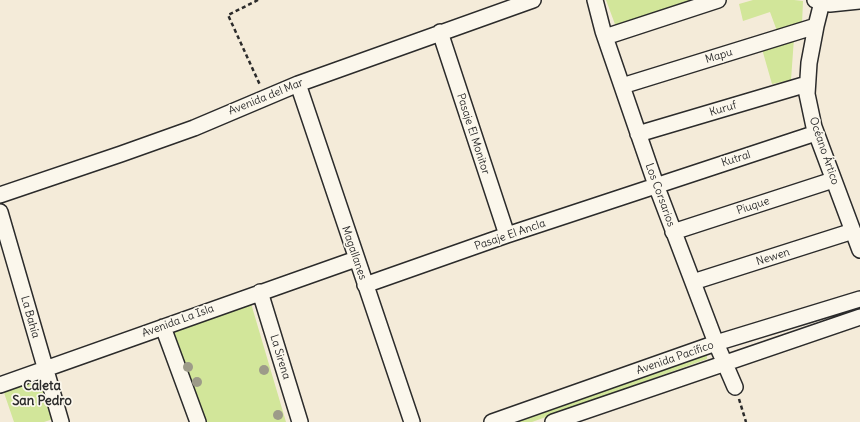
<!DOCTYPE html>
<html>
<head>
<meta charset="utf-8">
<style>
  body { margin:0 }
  canvas { display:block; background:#f4ebd9 }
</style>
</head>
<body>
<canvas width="860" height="422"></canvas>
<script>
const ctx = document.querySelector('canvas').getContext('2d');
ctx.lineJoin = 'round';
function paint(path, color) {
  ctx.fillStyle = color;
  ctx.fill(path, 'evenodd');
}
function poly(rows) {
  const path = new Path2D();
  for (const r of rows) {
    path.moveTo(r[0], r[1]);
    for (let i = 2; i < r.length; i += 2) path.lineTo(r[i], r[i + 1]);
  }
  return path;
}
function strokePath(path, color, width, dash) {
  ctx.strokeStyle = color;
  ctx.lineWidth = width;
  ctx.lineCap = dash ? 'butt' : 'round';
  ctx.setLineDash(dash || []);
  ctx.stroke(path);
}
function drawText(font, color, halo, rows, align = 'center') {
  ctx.font = font + ' Delius,sans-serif';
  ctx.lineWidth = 3.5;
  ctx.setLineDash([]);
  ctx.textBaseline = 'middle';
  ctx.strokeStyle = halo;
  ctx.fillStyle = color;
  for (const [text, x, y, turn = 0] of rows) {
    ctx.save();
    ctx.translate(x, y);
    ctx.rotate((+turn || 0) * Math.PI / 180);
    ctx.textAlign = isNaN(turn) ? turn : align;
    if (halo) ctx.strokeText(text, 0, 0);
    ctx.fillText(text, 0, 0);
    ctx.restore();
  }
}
const green = poly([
  [606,0,700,0,616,27],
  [753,0,794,0,803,1,802,24,777,31,770,12,743,21,739,4],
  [794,38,791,80,772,84,762,49],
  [250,300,286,422,204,422,167,328],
  [707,353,707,359,532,422,510,422],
  [40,370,56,418,44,422,14,422,1,384]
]);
const path = poly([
  [258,0,228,15,260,85],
  [739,399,746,422]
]);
const street = poly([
  [595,0,603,31,656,185,716,343,735,387],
  [815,0,830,4,860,1],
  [822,2,816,26,809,63,807,94,814,127,860,250],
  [440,32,507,235],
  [605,37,718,0],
  [298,84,412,422],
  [622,86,816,26],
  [638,134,807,84],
  [0,195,121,154,194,128,298,84,533,0],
  [0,212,61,422],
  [673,232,833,180],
  [693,282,853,231],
  [365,285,507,235,816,133],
  [260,292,300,422],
  [163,327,198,422],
  [0,385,356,259],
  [492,422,716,343,860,299],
  [553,422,860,317]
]);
const trees = [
  [188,367],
  [264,370],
  [197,382],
  [278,415]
];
const streetNames = [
  ["Mapu",719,56,-17],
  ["Avenida del Mar",266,97,-22],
  ["Kuruf",723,109,-17],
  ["Pasaje El Monitor",473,134,72],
  ["Océano Ártico",824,151,71],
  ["Kutral",736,159,-18],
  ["Los Corsarios",660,195,70],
  ["Piuque",753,206,-18],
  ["Pasaje El Ancla",510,235,-19],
  ["Magallanes",354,253,71],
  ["Newen",773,257,-18],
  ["La Bahía",30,317,74],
  ["Avenida La Isla",178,321,-20],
  ["La Sirena",280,357,73],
  ["Avenida Pacífico",675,358,-19]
];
const quarterNames = [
  ["Caleta",42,386],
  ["San Pedro",42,401]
];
paint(green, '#d2e69a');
strokePath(street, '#2b2b2b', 18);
strokePath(path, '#2b2b2b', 2.5, [4, 3]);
strokePath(street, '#fbf7ec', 15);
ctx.fillStyle = '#9d9b89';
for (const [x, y] of trees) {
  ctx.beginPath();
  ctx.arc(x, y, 5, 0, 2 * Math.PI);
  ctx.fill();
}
drawText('11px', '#2b2b2b', '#fbf7ec', streetNames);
drawText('bold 13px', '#2b2b2b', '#fbf7ec', quarterNames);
</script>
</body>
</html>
